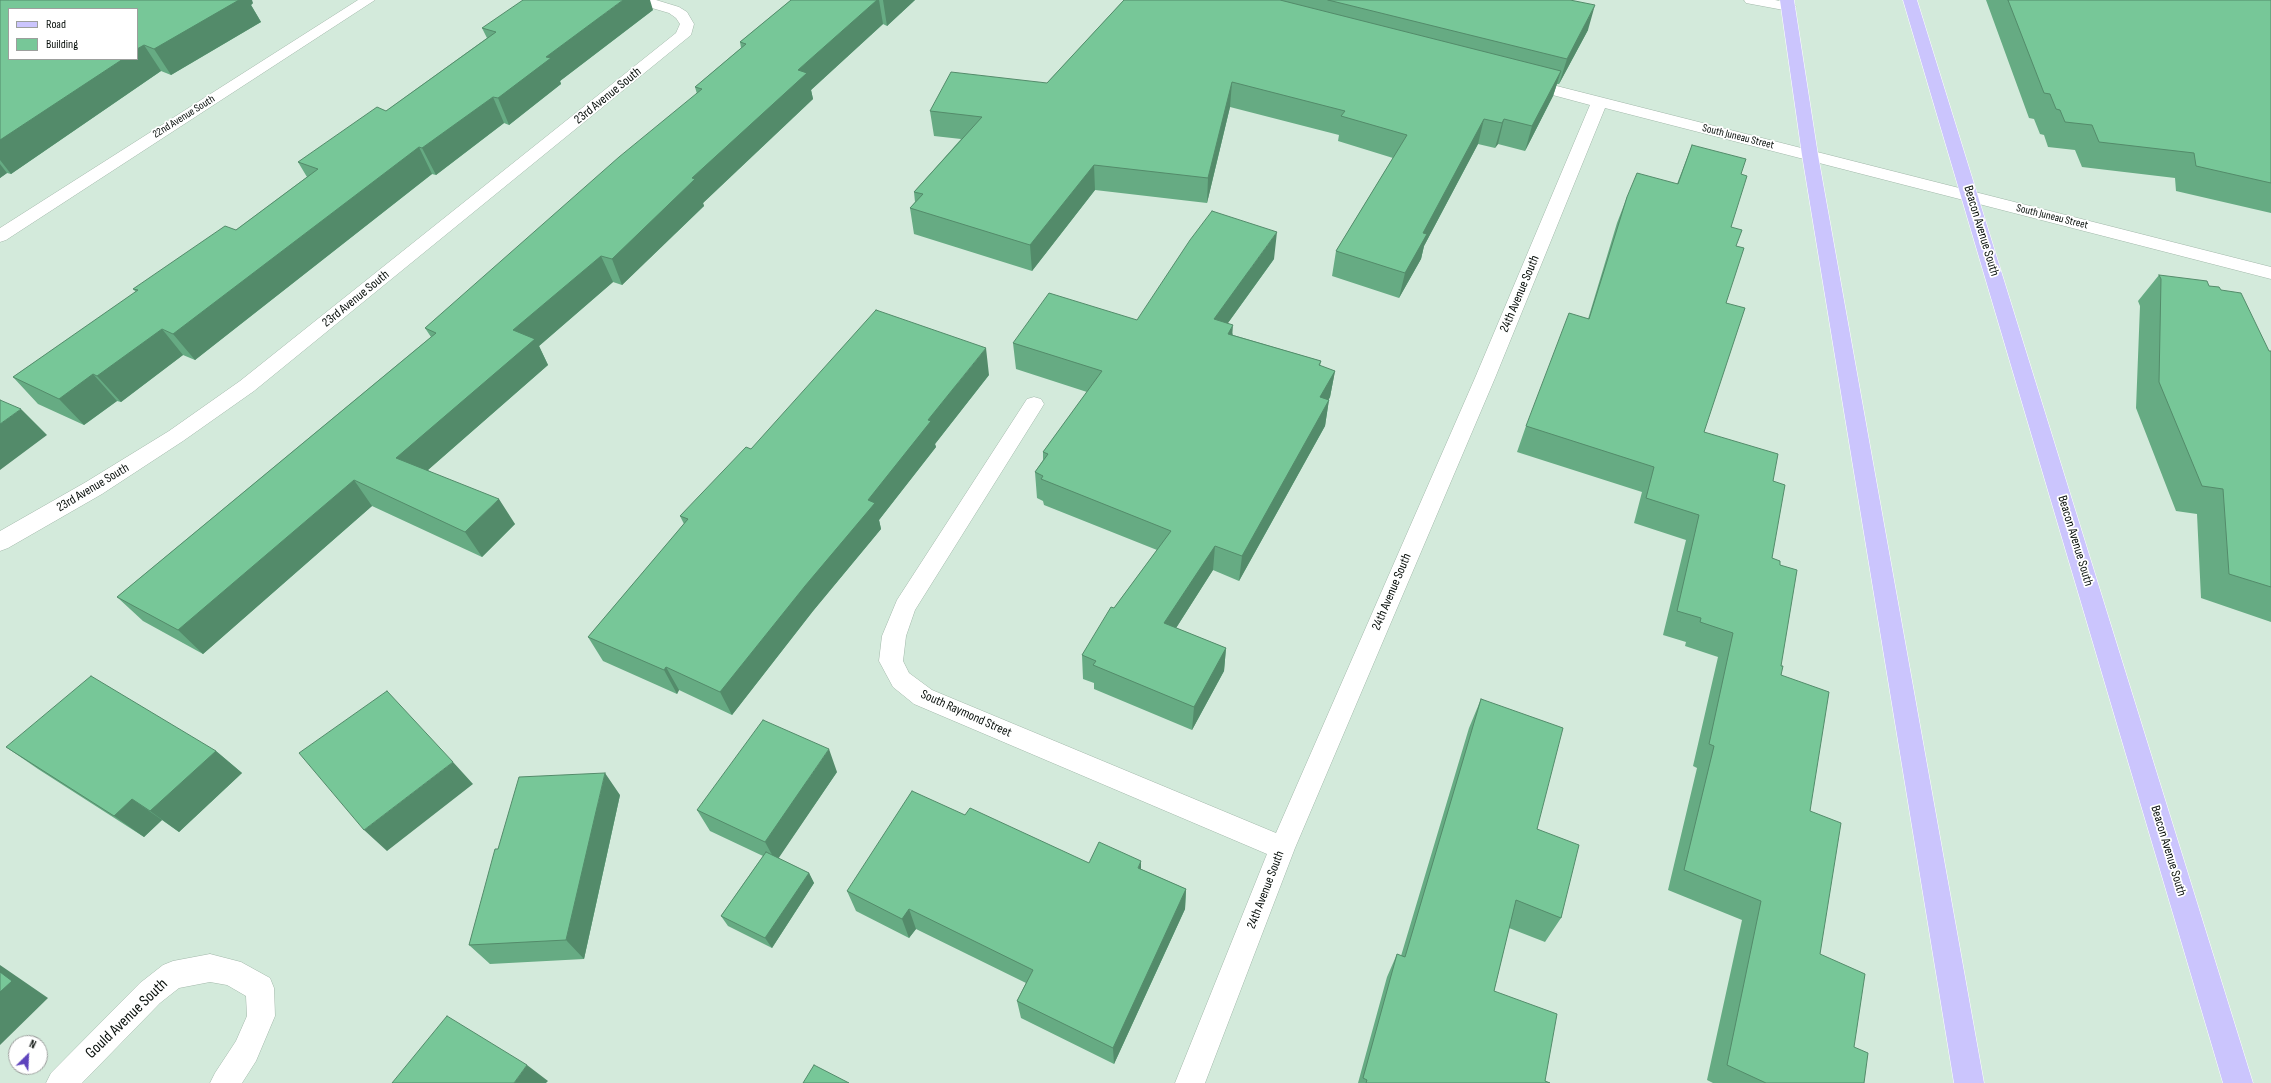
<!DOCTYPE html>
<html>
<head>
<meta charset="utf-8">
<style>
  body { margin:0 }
  #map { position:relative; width:2271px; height:1083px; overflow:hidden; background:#d3eadb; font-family:"Sofia Sans Condensed",sans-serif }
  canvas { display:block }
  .legend { position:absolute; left:8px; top:8px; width:130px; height:52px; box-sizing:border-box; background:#fff; border:1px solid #9c9f9d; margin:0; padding:5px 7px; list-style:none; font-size:12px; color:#080f0b }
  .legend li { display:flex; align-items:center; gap:8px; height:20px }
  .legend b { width:20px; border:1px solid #9c9f9d }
  .north { position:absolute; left:8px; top:1035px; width:40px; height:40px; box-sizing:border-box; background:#fff; border:1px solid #9c9f9d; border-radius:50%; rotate:24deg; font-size:11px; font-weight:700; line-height:16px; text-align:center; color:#080f0b }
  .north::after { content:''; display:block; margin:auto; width:14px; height:18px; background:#5e44bd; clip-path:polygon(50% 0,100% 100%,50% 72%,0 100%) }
</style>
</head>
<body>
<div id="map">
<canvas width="2271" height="1083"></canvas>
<ul class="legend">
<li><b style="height:5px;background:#cbc5fd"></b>Road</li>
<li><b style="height:11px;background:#77c798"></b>Building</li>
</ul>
<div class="north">N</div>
</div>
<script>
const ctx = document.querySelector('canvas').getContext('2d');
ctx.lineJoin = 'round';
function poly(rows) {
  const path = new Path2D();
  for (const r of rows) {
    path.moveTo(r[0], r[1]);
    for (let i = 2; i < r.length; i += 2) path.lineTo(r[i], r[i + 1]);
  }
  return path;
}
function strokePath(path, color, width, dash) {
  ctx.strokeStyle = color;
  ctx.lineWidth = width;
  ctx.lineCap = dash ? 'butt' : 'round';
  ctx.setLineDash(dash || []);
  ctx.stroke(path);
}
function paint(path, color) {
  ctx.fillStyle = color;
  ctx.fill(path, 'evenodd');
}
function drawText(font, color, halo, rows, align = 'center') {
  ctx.font = font + ' "Sofia Sans Condensed",sans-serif';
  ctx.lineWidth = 3.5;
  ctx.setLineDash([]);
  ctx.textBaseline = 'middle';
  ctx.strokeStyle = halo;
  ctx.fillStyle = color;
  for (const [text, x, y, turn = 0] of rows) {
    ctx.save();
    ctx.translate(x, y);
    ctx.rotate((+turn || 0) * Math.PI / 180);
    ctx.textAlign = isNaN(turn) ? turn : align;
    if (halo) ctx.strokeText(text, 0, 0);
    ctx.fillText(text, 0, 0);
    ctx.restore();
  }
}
const minor = poly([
  [358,0,375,0,6,240,0,242,0,228,358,0],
  [633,0,656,0,679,7,687,12,694,24,691,35,254,391,183,441,102,494,8,548,0,551,0,531,86,482,169,431,240,381,676,33,680,24,676,18,669,13,635,3,633,0],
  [1744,0,1775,0,1794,4,1796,7,1789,11,1746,3,1744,0],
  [1525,78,2271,267,2271,279,1605,108,1495,378,1295,848,1205,1083,1175,1083,1267,854,914,704,893,687,879,661,882,636,897,600,1027,399,1034,397,1041,399,1044,404,1041,409,915,610,906,636,903,661,909,673,932,690,1276,833,1475,378,1590,105,1519,86,1517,83,1519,80,1525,78],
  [210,954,241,962,270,978,274,988,275,1016,256,1061,242,1083,210,1083,215,1073,236,1041,247,1016,246,996,227,985,210,982,179,988,160,1003,82,1083,46,1083,51,1073,140,983,163,965,173,961,210,954]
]);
const major = poly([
  [1780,0,1794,0,1818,155,1984,1083,1954,1083,1802,155,1780,0],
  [1903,0,1917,0,2253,1083,2223,1083,1903,0]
]);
const wall = poly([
  [0,0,253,3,251,5,261,22,171,75,161,71,11,174,7,173,0,178],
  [791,0,915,0,887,26,883,24,811,90,813,99,703,203,704,206,622,285,613,282,539,346,548,365,428,470,515,524,482,557,372,506,203,654,143,621,117,597,431,337,425,328,697,94,695,87,741,48,740,42],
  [1124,0,1570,0,1588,30,1559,84,1557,84,1553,96,1525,151,1498,144,1495,148,1478,144,1424,246,1421,259,1399,298,1332,276,1336,251,1393,158,1338,141,1339,135,1230,107,1207,203,1095,190,1032,271,914,234,910,208,915,202,914,192,961,139,934,136,930,111,1047,83],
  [1986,0,2271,0,2271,213,2176,191,2175,178,2082,167,2075,150,2048,147,2044,135,2040,134,2034,119,2029,118],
  [653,10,560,81,561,84,509,125,504,123,436,175,432,174,195,360,183,355,121,402,117,401,84,425,38,404,13,377,136,292,133,289,236,230,307,177,298,162,386,111,487,38,482,28],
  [1692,145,1741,174,1731,227,1736,246,1704,432,1773,481,1772,558,1780,565,1781,675,1810,811,1820,954,1854,1047,1864,1083,1713,1083,1707,1080,1742,920,1668,890,1697,768,1693,766,1718,657,1685,646,1686,642,1663,635,1686,540,1634,523,1642,492,1517,452,1526,426,1588,319,1617,223,1627,197,1677,184],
  [1274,259,1228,323,1233,335,1321,361,1320,366,1335,371,1330,397,1329,399,1325,426,1239,581,1213,570,1176,628,1226,648,1224,671,1192,730,1094,689,1094,683,1083,679,1082,655,1114,608,1157,550,1044,505,1043,501,1037,498,1035,472,1043,460,1043,452,1087,392,1016,369,1013,343,1137,320],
  [2159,275,2209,286,2221,290,2269,351,2271,351,2271,622,2201,598,2197,514,2176,511,2136,408,2140,306,2138,301],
  [989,375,935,444,936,447,879,520,881,529,813,611,732,715,679,690,677,694,603,661,588,637,684,524,680,516,751,449],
  [1481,699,1537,829,1561,918,1545,942,1509,928,1494,991,1545,1081,1550,1083,1358,1083,1387,977,1397,954,1401,956,1469,728],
  [6,747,216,751,242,773,179,832,162,820,144,837,38,769],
  [837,772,778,858,809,873,814,883,772,948,728,926,721,916,763,856,710,831,697,810],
  [620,795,584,959,490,964,469,945,498,849],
  [965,815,1089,863,1141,869,1186,889,1185,909,1114,1064,1021,1018,1017,1001,1026,983,916,929,909,938,856,911,847,891]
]);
const shadedWall = poly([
  [228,0,252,0,253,3,251,5,261,22,171,75,154,49],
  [623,0,650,0,653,10,560,81,561,84,509,125,498,98,546,57],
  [877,0,879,0,883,24,811,90,813,99,703,203,704,206,622,285,612,259,692,178,798,70],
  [883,0,915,0,887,26],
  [1595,5,1588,30,1559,84,1567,59],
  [144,45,161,71,11,174,0,160,0,140,123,59,137,59,137,49],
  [1561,71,1553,96,1525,151,1532,126],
  [1232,82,1230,107,1207,203,1208,178],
  [493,97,504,123,436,175,422,148],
  [1484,119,1478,144,1424,246,1421,259,1399,298,1405,273,1423,233],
  [1504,119,1498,144,1495,148,1502,123],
  [419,147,432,174,195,360,173,334],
  [0,164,7,173,0,178],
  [1094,165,1095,190,1032,271,1030,245],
  [1277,232,1274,259,1212,345,1214,319],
  [601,256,613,282,539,346,548,365,413,483,396,458,513,330],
  [1233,325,1231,351,1228,334],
  [162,329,183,355,121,402,97,376],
  [986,348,989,375,935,444,936,447,879,520,881,529,813,611,732,715,720,692,805,586,868,500,928,420],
  [1335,371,1330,397,1316,423,1320,397],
  [93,374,117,401,84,425,59,399],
  [1329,400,1325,426,1239,581,1242,556],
  [21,409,47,435,0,470,0,424],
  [354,480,372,506,203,654,178,630],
  [499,499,515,524,482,557,465,532],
  [1215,546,1213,570,1164,647,1164,623],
  [1226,648,1224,671,1192,730,1194,707],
  [666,667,679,690,677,694,664,670],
  [829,749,837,772,776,862,765,842],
  [216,751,242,773,179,832,150,811],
  [453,762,473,784,387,851,364,830],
  [605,773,620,795,584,959,566,940],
  [132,799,162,820,144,837,114,816],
  [1141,861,1141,881,1138,868],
  [809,873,814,883,772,948,765,938],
  [1186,889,1185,909,1114,1064,1113,1048],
  [909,909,916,929,909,938,902,919],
  [0,965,48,998,0,1045],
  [527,1065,548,1081,546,1083,514,1083]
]);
const building = poly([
  [0,0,239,0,154,49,144,45,137,49,137,9,9,9,9,59,123,59,0,140,0,0],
  [523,0,623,0,546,57,551,58,498,98,493,97,422,148,419,147,173,334,162,329,97,376,93,374,59,399,13,377,138,290,133,289,225,226,236,230,318,169,298,162,377,107,386,111,496,32,482,28,523,0],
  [791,0,877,0,798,70,807,73,692,178,695,179,612,259,601,256,513,330,535,339,396,458,499,499,465,532,354,480,178,630,117,597,436,333,425,328,619,157,702,89,695,87,746,44,740,42,791,0],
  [1124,0,1280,0,1561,71,1532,126,1504,119,1502,123,1484,119,1423,233,1427,234,1405,273,1336,251,1407,135,1341,116,1345,111,1232,82,1208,178,1094,165,1030,245,910,208,923,194,914,192,982,117,930,111,951,72,1047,83,1124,0],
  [1328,0,1570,0,1595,5,1567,59,1328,0],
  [2008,0,2271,0,2271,183,2196,166,2194,153,2099,142,2092,125,2065,122,2060,110,2056,109,2050,94,2044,93,2008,0],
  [1692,145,1746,159,1741,174,1747,176,1731,227,1742,230,1736,246,1744,248,1726,303,1745,308,1704,432,1778,454,1773,481,1785,485,1772,558,1780,561,1780,565,1797,570,1781,666,1783,666,1781,675,1829,692,1810,811,1841,823,1820,954,1865,974,1854,1047,1868,1053,1864,1083,1766,1083,1727,1065,1761,901,1684,870,1714,746,1709,744,1733,633,1700,622,1701,618,1677,611,1699,515,1646,498,1654,467,1526,426,1569,313,1589,319,1627,197,1637,173,1678,184,1692,145],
  [1212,211,1277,232,1214,319,1233,325,1228,334,1321,361,1319,365,1335,371,1320,397,1329,400,1242,556,1215,546,1164,623,1226,648,1194,707,1093,665,1096,661,1082,655,1111,607,1114,608,1171,531,1041,479,1043,476,1035,472,1048,454,1043,452,1102,371,1013,343,1049,293,1137,320,1190,240,1212,211],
  [2159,275,2207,281,2209,286,2219,287,2221,290,2241,293,2269,351,2271,351,2271,587,2229,574,2223,489,2202,486,2159,382,2161,279,2159,275],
  [876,310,986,348,928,420,931,421,868,500,875,503,805,586,720,692,666,667,664,670,588,637,688,519,680,516,746,447,751,449,876,310],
  [0,400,21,409,0,424,0,400],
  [91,676,216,751,150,811,132,799,114,816,6,747,91,676],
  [387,691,453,762,364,830,299,753,387,691],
  [1481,699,1563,728,1537,829,1579,845,1561,918,1516,900,1494,991,1557,1014,1545,1081,1550,1083,1366,1083,1367,1080,1363,1078,1397,954,1405,957,1481,699],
  [763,720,829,749,765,842,697,810,763,720],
  [605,773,566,940,469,945,495,849,498,849,519,777,605,773],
  [912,791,965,815,970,808,1089,863,1099,842,1141,861,1138,868,1186,889,1113,1048,1017,1001,1033,970,909,909,902,919,847,891,912,791],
  [766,852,809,873,765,938,721,916,766,852],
  [0,972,12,981,0,992,0,972],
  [447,1016,527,1065,514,1083,392,1083,447,1016],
  [814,1065,849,1083,803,1083,814,1065]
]);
const farStreetnames = [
  ["22nd Avenue South",184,117,-32],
  ["South Juneau Street",1738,137,14],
  ["South Juneau Street",2052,217,14]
];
const streetNames = [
  ["23rd Avenue South",608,96,-39],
  ["Beacon Avenue South",1981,231,73],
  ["24th Avenue South",1520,294,-67],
  ["23rd Avenue South",356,299,-39],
  ["23rd Avenue South",93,488,-31],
  ["Beacon Avenue South",2075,541,73],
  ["24th Avenue South",1392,592,-67],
  ["South Raymond Street",966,714,24],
  ["Beacon Avenue South",2168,851,73],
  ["24th Avenue South",1266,890,-69]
];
const nearStreetnames = [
  ["Gould Avenue South",127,1019,-44]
];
strokePath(minor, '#a2b8aa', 1);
strokePath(major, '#fff', 1);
paint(minor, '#fff');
paint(major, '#cbc5fd');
paint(wall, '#66ab83');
paint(shadedWall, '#538b6a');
paint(building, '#77c798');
strokePath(building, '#538b6a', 1);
drawText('11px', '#080f0b', '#fff', farStreetnames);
drawText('13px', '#080f0b', '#fff', streetNames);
drawText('16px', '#080f0b', '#fff', nearStreetnames);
</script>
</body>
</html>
